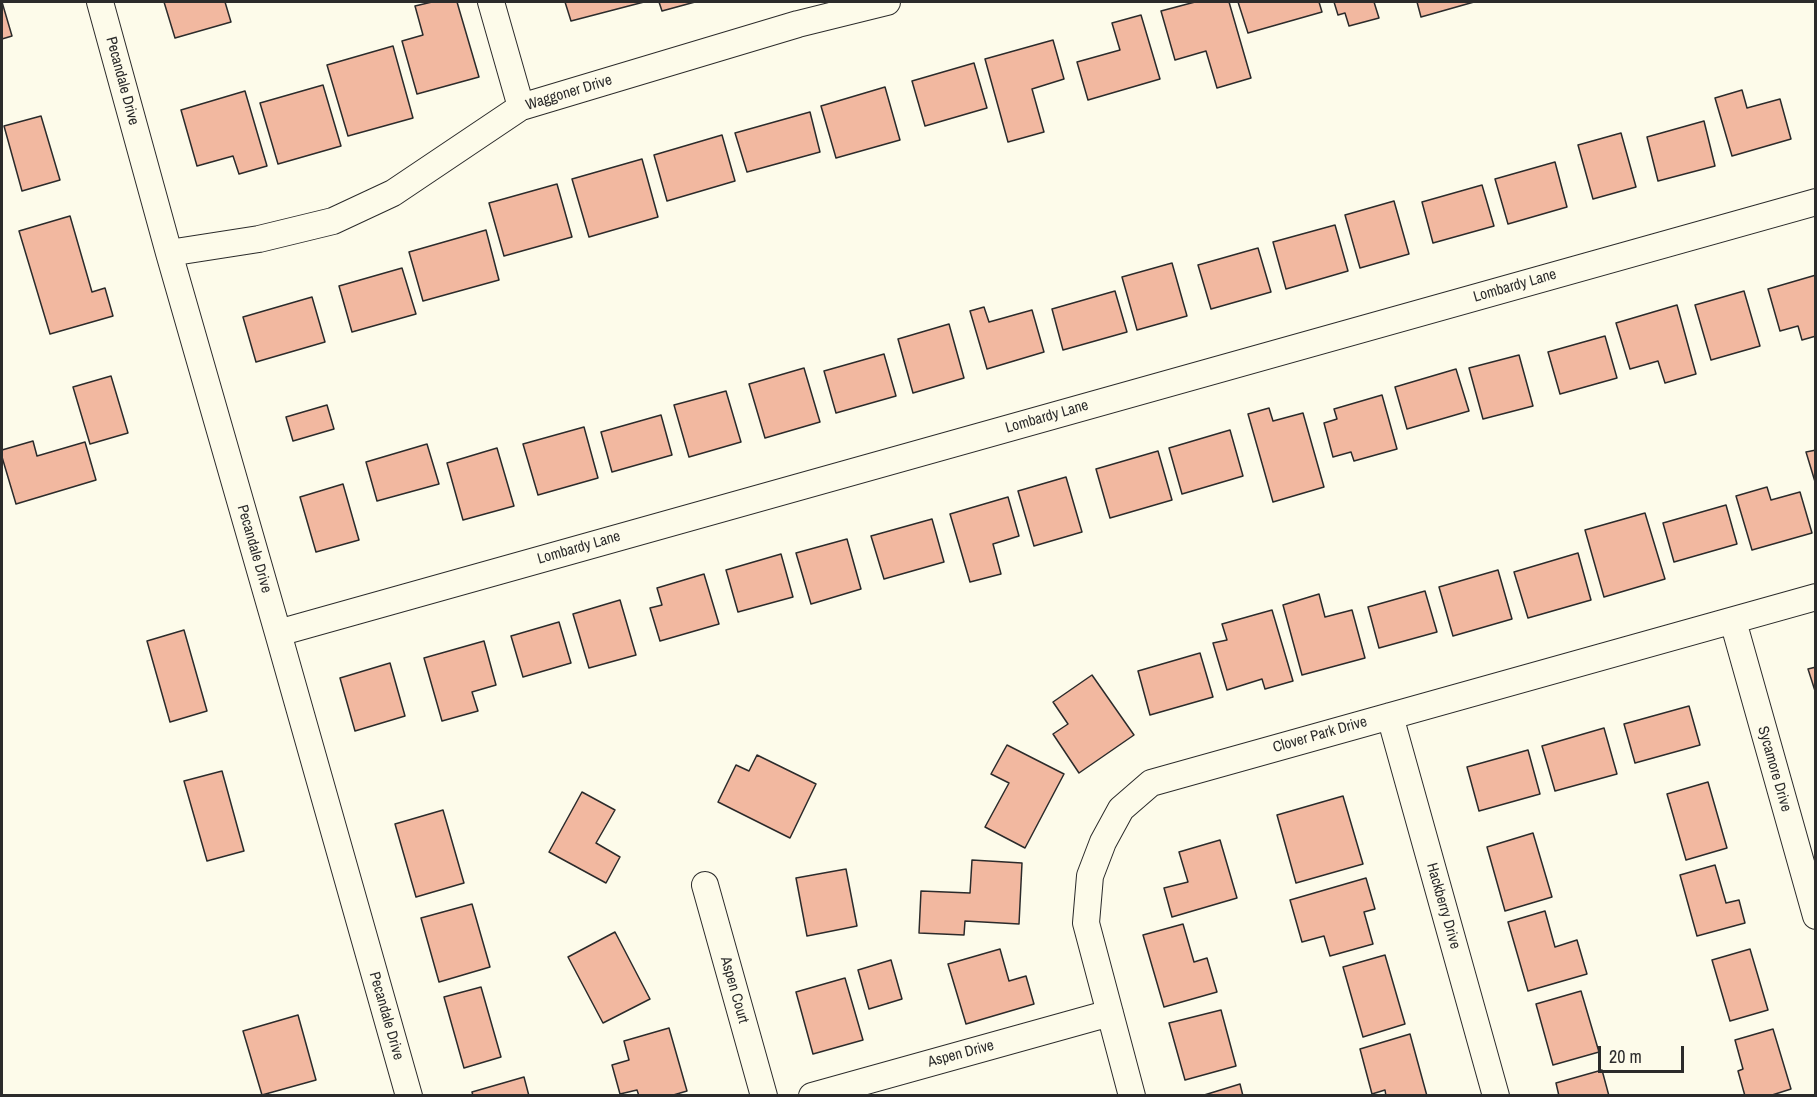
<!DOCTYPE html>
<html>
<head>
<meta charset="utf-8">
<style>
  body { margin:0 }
  #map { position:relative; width:1817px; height:1097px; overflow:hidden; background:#fdfbea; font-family:"Archivo Narrow",sans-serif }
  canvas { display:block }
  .frame { position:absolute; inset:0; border:3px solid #2b2b2b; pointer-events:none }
  .scale { position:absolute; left:1598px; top:1046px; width:86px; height:27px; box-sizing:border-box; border:3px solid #2b2b2b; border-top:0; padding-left:8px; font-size:18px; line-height:21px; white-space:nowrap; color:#2b2b2b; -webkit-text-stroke:4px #fdfbea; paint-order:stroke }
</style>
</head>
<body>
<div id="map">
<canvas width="1817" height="1097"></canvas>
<div class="frame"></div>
<div class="scale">20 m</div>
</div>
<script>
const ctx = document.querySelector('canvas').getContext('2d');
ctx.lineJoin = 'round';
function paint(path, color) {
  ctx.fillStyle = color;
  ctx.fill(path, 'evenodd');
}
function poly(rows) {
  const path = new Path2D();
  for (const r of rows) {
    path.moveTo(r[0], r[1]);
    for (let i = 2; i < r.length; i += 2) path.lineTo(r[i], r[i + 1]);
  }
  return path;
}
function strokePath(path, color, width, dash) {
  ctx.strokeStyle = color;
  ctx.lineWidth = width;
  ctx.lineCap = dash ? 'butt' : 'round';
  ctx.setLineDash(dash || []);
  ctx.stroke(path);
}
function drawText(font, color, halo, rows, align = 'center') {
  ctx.font = font + ' "Archivo Narrow",sans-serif';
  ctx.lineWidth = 4.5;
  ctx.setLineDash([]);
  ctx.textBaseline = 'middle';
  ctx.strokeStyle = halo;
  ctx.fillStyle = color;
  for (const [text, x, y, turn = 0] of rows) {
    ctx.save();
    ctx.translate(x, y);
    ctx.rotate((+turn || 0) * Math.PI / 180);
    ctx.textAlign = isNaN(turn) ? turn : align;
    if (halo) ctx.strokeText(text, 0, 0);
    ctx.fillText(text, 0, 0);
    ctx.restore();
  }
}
const building = poly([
  [2,2,12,36,2,39,2,2],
  [164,2,225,2,231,22,175,38,164,2],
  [432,2,457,2,479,77,417,94,402,41,423,35,415,6,432,2],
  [565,2,644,2,571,21,565,2],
  [659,2,695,2,662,11,659,2],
  [1195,2,1229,2,1251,78,1217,88,1206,51,1175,60,1161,11,1195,2],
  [1238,2,1319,2,1322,12,1248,33,1238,2],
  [1334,2,1374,2,1379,18,1349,26,1345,13,1338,15,1334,2],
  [1417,2,1474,2,1421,17,1417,2],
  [1141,15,1160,79,1088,100,1077,62,1120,50,1112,23,1141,15],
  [1053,40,1064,79,1032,89,1044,132,1008,142,985,59,1053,40],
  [393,46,413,118,348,136,327,65,393,46],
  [974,63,987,108,925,126,912,81,974,63],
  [323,85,341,146,278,164,260,103,323,85],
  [885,87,900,140,836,158,821,106,885,87],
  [1742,90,1747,108,1780,99,1791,139,1732,156,1715,98,1742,90],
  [245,91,267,166,239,174,233,156,197,166,181,110,245,91],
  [810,112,820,152,747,172,735,133,810,112],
  [41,116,60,180,22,191,4,126,41,116],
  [1704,121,1715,166,1658,181,1647,137,1704,121],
  [1621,133,1636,187,1593,199,1578,145,1621,133],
  [722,135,735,181,667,201,654,155,722,135],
  [642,159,658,217,589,237,572,179,642,159],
  [1555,162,1567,207,1508,224,1495,179,1555,162],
  [557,184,572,237,504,256,489,203,557,184],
  [1482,185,1494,226,1433,243,1422,202,1482,185],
  [1394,201,1409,254,1360,268,1345,215,1394,201],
  [70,216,92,292,105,288,113,316,50,334,19,231,70,216],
  [1335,225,1348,271,1286,289,1273,242,1335,225],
  [486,230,499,280,423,301,409,252,486,230],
  [1258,248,1271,292,1211,309,1198,265,1258,248],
  [1172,263,1187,316,1137,330,1122,277,1172,263],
  [402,268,416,314,352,332,339,286,402,268],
  [1816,275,1816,336,1802,340,1798,326,1780,331,1768,289,1816,275],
  [1115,291,1127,332,1063,350,1052,309,1115,291],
  [1744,291,1760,346,1711,360,1695,305,1744,291],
  [312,297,325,342,256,362,243,317,312,297],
  [1677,305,1696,374,1665,383,1658,361,1630,369,1616,323,1677,305],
  [984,307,989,322,1032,310,1044,352,987,369,970,311,984,307],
  [949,324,964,378,913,393,898,339,949,324],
  [1605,336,1617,378,1560,394,1548,352,1605,336],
  [884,354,896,396,836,413,824,371,884,354],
  [1519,355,1533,406,1483,419,1469,368,1519,355],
  [804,368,820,422,765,438,749,384,804,368],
  [1456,369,1469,411,1407,429,1395,387,1456,369],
  [111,376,128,433,90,444,73,387,111,376],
  [726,391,741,442,689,457,674,405,726,391],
  [1382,395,1397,449,1354,461,1351,452,1333,457,1324,423,1337,419,1334,409,1382,395],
  [327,405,334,429,293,441,286,417,327,405],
  [1269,408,1273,421,1303,413,1324,487,1273,502,1248,414,1269,408],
  [661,415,672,455,612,472,601,432,661,415],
  [584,427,598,478,538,495,523,444,584,427],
  [1230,430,1243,476,1182,494,1169,448,1230,430],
  [33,441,37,456,85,442,96,480,16,504,2,457,2,450,33,441],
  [427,444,439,484,377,501,366,462,427,444],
  [497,448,514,506,463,520,447,463,497,448],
  [1816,450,1816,485,1806,452,1816,450],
  [1158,451,1172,500,1110,518,1096,469,1158,451],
  [1066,477,1082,532,1034,546,1018,491,1066,477],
  [343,484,359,540,316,552,300,497,343,484],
  [1767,487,1771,500,1800,492,1812,533,1752,550,1736,496,1767,487],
  [1008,497,1019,536,993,544,1001,574,970,582,950,514,1008,497],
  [1726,505,1737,544,1674,562,1663,523,1726,505],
  [1645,513,1665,579,1604,597,1585,530,1645,513],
  [932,519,944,562,884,579,871,536,932,519],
  [847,539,861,589,811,604,796,553,847,539],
  [1578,553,1591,600,1528,618,1514,572,1578,553],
  [781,554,793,597,738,612,726,570,781,554],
  [1498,570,1512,619,1453,636,1439,587,1498,570],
  [704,574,719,624,660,641,650,608,662,605,657,588,704,574],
  [1425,591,1437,632,1379,648,1368,607,1425,591],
  [1319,594,1325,617,1352,610,1365,658,1302,675,1283,605,1319,594],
  [620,600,636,655,589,668,573,614,620,600],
  [1272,610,1293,681,1265,689,1262,679,1227,690,1213,643,1227,640,1222,624,1272,610],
  [559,622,571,663,523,677,511,636,559,622],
  [184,630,207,711,170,722,147,641,184,630],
  [484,641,496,685,472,692,478,711,442,721,424,658,484,641],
  [1200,653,1213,697,1150,715,1138,671,1200,653],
  [390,663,405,716,355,731,340,678,390,663],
  [1816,667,1816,694,1808,669,1816,667],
  [1092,675,1134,735,1079,773,1053,734,1068,724,1053,702,1092,675],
  [1689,706,1700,745,1635,763,1624,724,1689,706],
  [1604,728,1617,774,1555,791,1542,746,1604,728],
  [1007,745,1064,774,1025,848,985,827,1009,783,991,774,1007,745],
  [1528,750,1540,794,1479,811,1467,767,1528,750],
  [757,755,816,784,790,838,718,802,736,765,749,771,757,755],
  [222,771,244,851,207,861,184,781,222,771],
  [1708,782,1727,848,1686,860,1667,794,1708,782],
  [582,792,615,810,596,843,620,857,606,883,549,852,582,792],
  [1343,796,1363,864,1296,883,1277,815,1343,796],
  [443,810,464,883,416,897,395,824,443,810],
  [1533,833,1552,897,1505,911,1487,847,1533,833],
  [1220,840,1237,898,1172,917,1164,888,1188,882,1179,852,1220,840],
  [972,860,1022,863,1019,924,965,921,964,935,919,933,921,891,970,893,972,860],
  [1715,865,1726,903,1739,900,1745,923,1697,936,1680,875,1715,865],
  [846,869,857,926,807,936,796,878,846,869],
  [1366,878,1375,909,1364,912,1373,944,1330,956,1324,936,1302,942,1290,900,1366,878],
  [472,904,490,967,439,982,421,918,472,904],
  [1545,911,1555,947,1577,940,1587,974,1528,991,1508,922,1545,911],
  [1183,924,1194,962,1207,958,1217,992,1164,1007,1143,935,1183,924],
  [615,932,650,999,603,1023,568,957,615,932],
  [1000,949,1009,981,1026,976,1034,1004,966,1024,948,964,1000,949],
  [1750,949,1768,1010,1730,1021,1712,960,1750,949],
  [1385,955,1405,1024,1363,1037,1343,967,1385,955],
  [891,960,902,999,869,1009,858,970,891,960],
  [845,978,863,1040,813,1054,796,992,845,978],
  [481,987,501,1057,464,1068,444,997,481,987],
  [1581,991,1599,1052,1553,1065,1536,1004,1581,991],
  [1221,1010,1236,1066,1185,1080,1169,1023,1221,1010],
  [298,1015,316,1080,262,1095,243,1031,298,1015],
  [669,1028,687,1091,670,1096,639,1096,637,1090,620,1094,612,1065,629,1060,624,1041,669,1028],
  [1773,1029,1791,1089,1769,1096,1745,1096,1738,1071,1743,1069,1735,1040,1773,1029],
  [1410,1034,1427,1096,1386,1096,1385,1090,1372,1094,1360,1049,1410,1034],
  [1602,1070,1609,1096,1559,1096,1556,1083,1602,1070],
  [524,1077,529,1096,473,1096,472,1092,524,1077],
  [1240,1084,1243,1096,1201,1096,1240,1084]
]);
const street = poly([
  [100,2,169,253,278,633,409,1096],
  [491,2,521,107],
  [169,253,259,239,333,221,393,193,521,107,798,24,887,2],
  [1733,621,1816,916],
  [278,633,1816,202],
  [1390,716,1496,1096],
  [705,885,764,1096],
  [812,1096,1110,1013],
  [1132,1096,1086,923,1090,876,1103,842,1121,809,1151,783,1816,597]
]);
const streetNames = [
  ["Pecandale Drive",122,81,75],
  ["Waggoner Drive",569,93,-17],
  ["Lombardy Lane",1515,286,-16],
  ["Lombardy Lane",1047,417,-16],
  ["Lombardy Lane",579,548,-16],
  ["Pecandale Drive",254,549,74],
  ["Clover Park Drive",1320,735,-16],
  ["Sycamore Drive",1774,769,74],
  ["Hackberry Drive",1443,906,74],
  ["Aspen Court",734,990,74],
  ["Pecandale Drive",386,1016,74],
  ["Aspen Drive",961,1054,-15]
];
paint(building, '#f2b8a0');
strokePath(building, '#2b2b2b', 1.5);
strokePath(street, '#2b2b2b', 28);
strokePath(street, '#fdfbea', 26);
drawText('15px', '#2b2b2b', '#fdfbea', streetNames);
</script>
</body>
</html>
